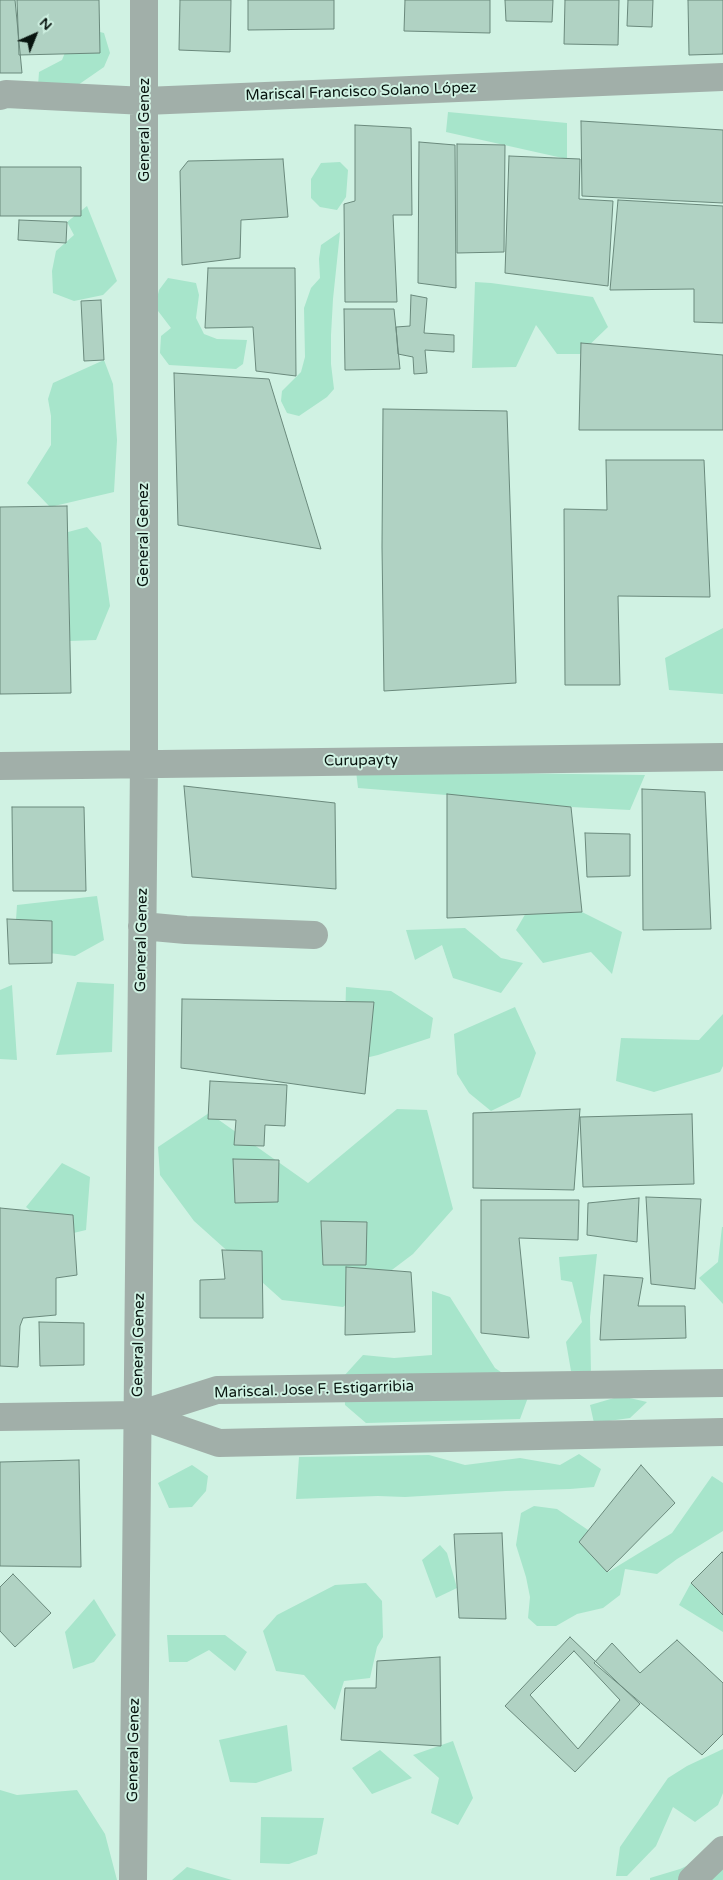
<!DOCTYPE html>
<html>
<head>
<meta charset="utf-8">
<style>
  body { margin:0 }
  #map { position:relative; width:723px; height:1880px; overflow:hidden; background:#d0f2e3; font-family:"Varela Round",sans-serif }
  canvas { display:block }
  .north { position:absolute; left:10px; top:10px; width:50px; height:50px; -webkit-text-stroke:4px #d0f2e3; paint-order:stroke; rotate:44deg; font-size:14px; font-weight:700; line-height:20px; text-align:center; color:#08140f }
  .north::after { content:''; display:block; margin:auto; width:18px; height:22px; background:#08140f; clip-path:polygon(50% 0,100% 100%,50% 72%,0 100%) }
</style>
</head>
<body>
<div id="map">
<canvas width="723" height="1880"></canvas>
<div class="north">N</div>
</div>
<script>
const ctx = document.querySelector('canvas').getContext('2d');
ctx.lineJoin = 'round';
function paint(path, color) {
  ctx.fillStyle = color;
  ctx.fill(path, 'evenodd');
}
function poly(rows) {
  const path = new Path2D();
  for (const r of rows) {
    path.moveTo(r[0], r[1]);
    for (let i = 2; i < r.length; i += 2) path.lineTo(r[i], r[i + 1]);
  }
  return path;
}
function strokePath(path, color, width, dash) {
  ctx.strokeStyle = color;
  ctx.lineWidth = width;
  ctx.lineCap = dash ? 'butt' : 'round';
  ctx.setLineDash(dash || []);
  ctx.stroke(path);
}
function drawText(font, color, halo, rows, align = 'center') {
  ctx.font = font + ' "Varela Round",sans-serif';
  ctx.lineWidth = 4;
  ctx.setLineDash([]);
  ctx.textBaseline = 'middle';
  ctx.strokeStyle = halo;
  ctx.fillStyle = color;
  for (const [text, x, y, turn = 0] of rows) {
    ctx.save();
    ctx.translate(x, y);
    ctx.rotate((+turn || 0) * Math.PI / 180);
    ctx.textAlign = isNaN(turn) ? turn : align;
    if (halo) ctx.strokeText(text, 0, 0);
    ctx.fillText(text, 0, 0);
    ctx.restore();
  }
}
const green = poly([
  [84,28,104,33,110,53,104,67,78,85,38,86,39,72,62,60,74,30],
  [448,112,567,123,567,159,446,132],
  [340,162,348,170,346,197,337,210,320,207,311,198,311,179,321,163],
  [87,206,117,281,103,295,74,301,53,293,52,271,56,251,74,235,67,222],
  [340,232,333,299,331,335,331,364,334,389,327,397,299,416,287,413,281,401,282,391,301,372,305,357,304,308,311,288,320,278,319,259,321,245],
  [168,278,196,283,199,295,196,318,204,334,217,339,247,340,243,364,236,369,169,365,160,353,161,336,171,328,155,307,159,290],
  [475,282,491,283,593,297,608,327,580,354,557,354,536,325,516,367,472,368],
  [104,360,113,384,117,440,114,492,50,507,27,483,51,445,51,416,48,399,53,383],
  [87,527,101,543,110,606,96,640,70,641,68,532],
  [723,628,723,694,669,690,665,658],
  [356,771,645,775,630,810,571,807,484,798,358,788],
  [573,883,582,912,622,932,612,974,591,952,543,963,516,930,541,887],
  [97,896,104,940,75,956,14,949,17,905],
  [465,928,501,958,523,963,501,993,453,978,442,945,415,960,406,930],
  [77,982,114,984,112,1052,56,1055],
  [12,985,17,1060,0,1059,0,990],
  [346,987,391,991,433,1018,430,1038,378,1055,344,1063],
  [515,1007,536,1053,520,1097,491,1111,469,1093,457,1074,454,1034],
  [723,1014,723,1066,720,1072,654,1092,616,1081,621,1038,699,1040],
  [397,1109,427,1110,453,1209,413,1254,343,1307,282,1300,194,1221,160,1175,158,1147,209,1113,308,1183],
  [62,1163,90,1177,86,1230,61,1236,26,1207],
  [722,1227,723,1227,723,1304,699,1278,718,1262],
  [597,1254,590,1317,591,1375,571,1371,566,1342,582,1322,572,1282,561,1280,559,1257],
  [432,1291,450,1297,495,1368,530,1392,520,1419,366,1423,345,1405,344,1376,363,1355,394,1358,432,1355],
  [621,1396,647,1402,630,1418,594,1423,590,1405],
  [579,1454,601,1469,594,1487,570,1489,506,1491,405,1497,378,1496,296,1499,299,1457,429,1455,465,1465,520,1458,560,1465],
  [192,1465,208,1476,206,1491,192,1507,169,1508,158,1483],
  [712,1476,723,1483,723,1531,677,1559,657,1574,625,1569,620,1595,603,1608,577,1614,556,1626,537,1626,528,1618,530,1597,526,1577,516,1545,521,1513,534,1506,557,1509,591,1532,608,1572,672,1533],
  [440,1545,447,1553,457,1588,436,1598,422,1560],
  [366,1583,382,1601,383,1637,377,1647,370,1678,344,1681,335,1710,304,1675,276,1671,263,1631,277,1615,335,1585],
  [691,1583,723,1606,723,1632,679,1605],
  [94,1599,116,1635,94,1662,73,1669,65,1632],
  [167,1635,225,1635,247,1652,235,1671,209,1650,187,1662,169,1662],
  [287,1725,292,1771,256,1783,230,1782,219,1740],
  [453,1741,473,1798,458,1825,431,1813,439,1778,413,1755],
  [723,1749,723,1793,718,1805,695,1822,673,1807,656,1846,627,1876,616,1876,620,1847,668,1778,687,1766],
  [380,1750,412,1778,372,1794,352,1768],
  [0,1790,17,1795,77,1790,105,1834,117,1880,0,1880],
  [261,1817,324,1818,317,1854,289,1864,260,1863],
  [706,1857,723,1864,723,1880,650,1880,650,1878,680,1869],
  [187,1867,232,1880,172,1880]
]);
const building = poly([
  [0,0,15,0,22,73,0,73,0,0],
  [17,0,99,0,100,53,19,55,17,0],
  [180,0,231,0,230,52,179,50,180,0],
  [248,0,334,0,334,29,248,30,248,0],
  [405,0,490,0,490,33,404,31,405,0],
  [505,0,553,0,552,22,506,21,505,0],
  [565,0,619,0,618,45,564,44,565,0],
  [628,0,653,0,652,27,627,26,628,0],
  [688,0,723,0,723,54,689,55,688,0],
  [581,121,723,130,723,203,582,196,581,121],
  [355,125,411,128,412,215,393,215,397,302,345,302,344,204,355,201,355,125],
  [419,142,455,145,456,288,418,283,419,142],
  [457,144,505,145,504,252,457,253,457,144],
  [509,156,580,159,579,199,613,201,608,286,505,273,509,156],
  [283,159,288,217,241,220,240,258,182,265,180,171,188,161,283,159],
  [0,167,81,167,81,216,0,216,0,167],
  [618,200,723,206,723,323,694,322,694,289,610,290,618,200],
  [19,220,67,222,66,243,18,240,19,220],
  [208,268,295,268,296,376,256,371,253,327,205,328,208,268],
  [411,295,427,298,424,333,454,335,454,352,425,350,427,373,414,374,413,357,398,354,396,327,410,326,411,295],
  [101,300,104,360,84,361,81,301,101,300],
  [344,309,394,309,400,369,345,370,344,309],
  [581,343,723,355,723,430,579,430,581,343],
  [174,373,269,379,321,549,178,525,174,373],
  [383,409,507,411,516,683,384,691,382,547,383,409],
  [606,460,704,460,710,597,618,596,620,685,565,685,564,509,607,510,606,460],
  [67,506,71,693,0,694,0,507,67,506],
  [184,786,335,803,336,889,192,877,184,786],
  [642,789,705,792,711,929,643,930,642,789],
  [447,794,571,807,582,912,447,918,447,794],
  [12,807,84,807,86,891,13,891,12,807],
  [585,833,630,834,630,876,587,877,585,833],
  [7,919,52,921,52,963,9,964,7,919],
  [182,999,374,1002,365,1094,181,1068,182,999],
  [210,1081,287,1085,285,1126,265,1125,264,1146,234,1145,236,1120,208,1119,210,1081],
  [580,1109,574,1190,473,1188,473,1113,580,1109],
  [692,1114,694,1184,583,1187,580,1117,692,1114],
  [233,1159,279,1160,278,1202,235,1203,233,1159],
  [646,1197,701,1199,695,1289,651,1284,646,1197],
  [639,1198,637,1242,587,1235,588,1203,639,1198],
  [481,1200,579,1200,578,1240,519,1238,529,1338,481,1333,481,1200],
  [0,1208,73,1215,77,1275,56,1278,56,1315,23,1318,20,1326,18,1367,0,1366,0,1208],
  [321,1221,367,1222,366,1265,323,1265,321,1221],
  [222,1250,262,1251,263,1318,200,1318,200,1280,225,1279,222,1250],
  [346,1267,411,1272,415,1332,345,1335,346,1267],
  [604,1275,643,1278,638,1306,685,1306,686,1338,600,1340,604,1275],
  [39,1322,84,1323,84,1365,40,1366,39,1322],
  [79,1460,81,1567,0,1566,0,1462,79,1460],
  [641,1465,675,1503,607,1572,579,1542,641,1465],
  [502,1533,506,1619,459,1618,454,1534,502,1533],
  [722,1552,723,1553,723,1615,691,1583,722,1552],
  [13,1574,51,1613,15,1647,0,1631,0,1587,13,1574],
  [570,1637,640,1704,575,1772,505,1706,570,1637],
  [677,1640,723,1683,723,1734,702,1755,594,1663,612,1643,640,1673,677,1640],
  [574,1651,620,1700,578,1749,530,1695,574,1651],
  [440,1657,441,1746,341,1740,345,1688,376,1688,377,1661,440,1657]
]);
const minor = poly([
  [0,96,6,94,145,101,723,77],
  [0,766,723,757],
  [142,926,186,930,314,935],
  [138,1415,219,1443,723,1432],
  [0,1417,138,1415,217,1390,723,1383],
  [133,1880,144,763,144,0],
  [692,1880,723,1850]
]);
const streetNames = [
  ["Mariscal Francisco Solano López",361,92,-2],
  ["General Genez",145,130,-90],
  ["General Genez",144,535,-90],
  ["Curupayty",361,761,-1],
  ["General Genez",142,940,-89],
  ["General Genez",139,1345,-89],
  ["Mariscal. Jose F. Estigarribia",314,1390,-2],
  ["General Genez",134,1750,-89]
];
paint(green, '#a7e5cb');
paint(building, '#b0d2c3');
strokePath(building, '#6a897c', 1);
strokePath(minor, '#a1afa9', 28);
drawText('15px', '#08140f', '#d0f2e3', streetNames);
</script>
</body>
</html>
